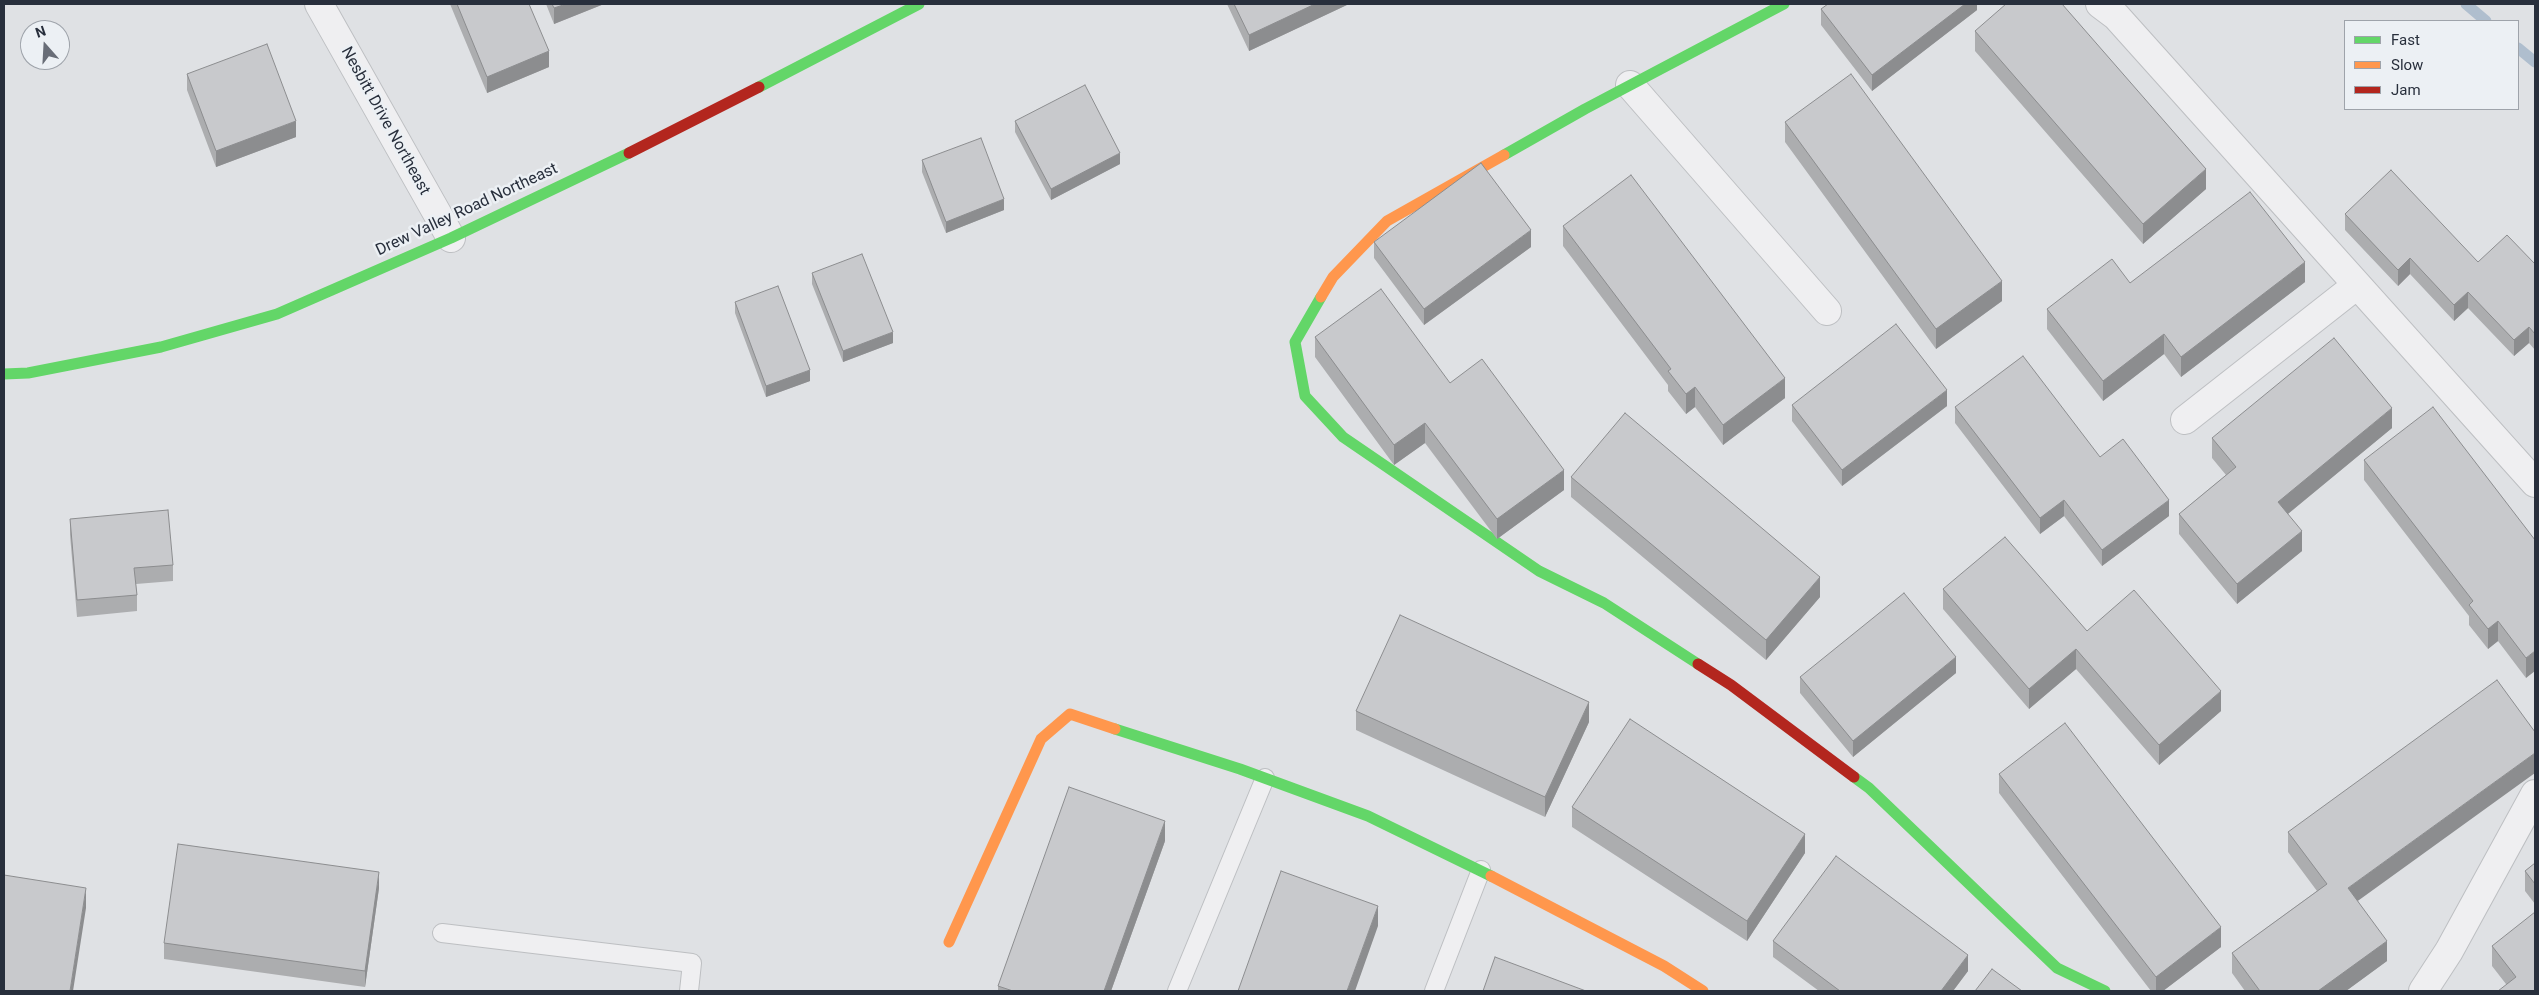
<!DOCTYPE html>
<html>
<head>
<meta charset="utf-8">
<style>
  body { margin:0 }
  #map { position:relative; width:2539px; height:995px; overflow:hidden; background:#dfe1e4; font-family:Roboto,sans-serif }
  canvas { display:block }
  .frame { position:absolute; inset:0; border:5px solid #282f3c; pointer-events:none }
  .legend { position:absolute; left:2344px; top:20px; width:175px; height:90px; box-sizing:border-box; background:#ecf0f4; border:1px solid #9ea3aa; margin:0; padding:6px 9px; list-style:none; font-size:15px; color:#282f3c }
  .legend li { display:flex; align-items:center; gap:10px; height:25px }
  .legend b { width:25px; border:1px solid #9ea3aa }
  .north { position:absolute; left:20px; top:20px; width:50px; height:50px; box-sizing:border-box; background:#ecf0f4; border:1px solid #9ea3aa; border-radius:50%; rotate:341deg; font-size:14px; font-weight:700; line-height:20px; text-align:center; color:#282f3c }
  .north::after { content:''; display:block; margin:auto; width:18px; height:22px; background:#686d77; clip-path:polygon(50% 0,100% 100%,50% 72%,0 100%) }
</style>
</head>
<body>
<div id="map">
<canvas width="2539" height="995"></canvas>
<div class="frame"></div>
<ul class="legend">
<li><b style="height:6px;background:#63d668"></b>Fast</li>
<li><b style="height:6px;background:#ff974d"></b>Slow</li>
<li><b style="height:6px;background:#b3261e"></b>Jam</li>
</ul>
<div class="north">N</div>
</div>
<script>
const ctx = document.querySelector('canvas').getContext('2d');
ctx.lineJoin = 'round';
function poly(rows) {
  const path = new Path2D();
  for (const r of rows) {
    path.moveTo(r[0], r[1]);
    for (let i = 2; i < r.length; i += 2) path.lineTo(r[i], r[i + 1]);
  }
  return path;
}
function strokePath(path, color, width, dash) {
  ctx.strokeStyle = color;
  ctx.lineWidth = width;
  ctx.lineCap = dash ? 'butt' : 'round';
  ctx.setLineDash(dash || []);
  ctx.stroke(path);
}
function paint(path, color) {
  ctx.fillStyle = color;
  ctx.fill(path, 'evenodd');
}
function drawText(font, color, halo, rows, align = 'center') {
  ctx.font = font + ' Roboto,sans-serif';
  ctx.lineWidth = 5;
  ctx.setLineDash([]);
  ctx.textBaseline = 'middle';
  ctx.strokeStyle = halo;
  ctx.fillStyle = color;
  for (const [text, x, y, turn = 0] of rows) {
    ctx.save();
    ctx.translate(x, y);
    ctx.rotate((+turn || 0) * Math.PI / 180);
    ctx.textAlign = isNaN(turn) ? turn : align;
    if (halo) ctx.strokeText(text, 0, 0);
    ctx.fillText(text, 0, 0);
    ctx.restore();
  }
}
const stream = poly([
  [2466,4,2486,21],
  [2518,48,2535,62]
]);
const lane = poly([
  [442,933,692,963,689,991],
  [1177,991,1265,778],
  [1434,991,1481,870]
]);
const street = poly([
  [319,4,451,238],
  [2100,4,2116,16,2535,483],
  [1630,85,1827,311],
  [2185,420,2357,285],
  [2423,991,2449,951,2535,794]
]);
const fast = poly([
  [759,87,919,4],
  [1504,155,1585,109,1784,4],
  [1321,297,1295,342,1305,396,1343,437,1539,571,1604,603,1698,664],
  [4,374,28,373,161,347,277,314,451,238,629,153],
  [1115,729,1240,769,1368,816,1491,876],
  [1854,777,1869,788,2057,968,2105,991]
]);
const slow = poly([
  [1321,297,1333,277,1387,221,1504,155],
  [1491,876,1664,966,1703,991],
  [949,942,1041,739,1070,714,1115,729]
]);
const jam = poly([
  [629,153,759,87],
  [1698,664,1731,685,1854,777]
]);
const wall = poly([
  [450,4,529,4,549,67,487,93],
  [546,4,604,4,554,24],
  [1227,4,1349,4,1249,51],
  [1977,4,1977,10,1872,91,1821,25,1821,9],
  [1975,31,2206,189,2143,244,1975,51],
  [187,74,296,137,216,167,187,90],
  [1015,121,1120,164,1051,200,1015,132],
  [1785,122,2002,301,1936,349,1785,142],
  [922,160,1004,210,946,233,922,172],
  [2345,214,2478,262,2535,264,2535,350,2529,343,2514,356,2468,308,2454,321,2410,274,2398,286,2345,230],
  [1563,226,1785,398,1723,445,1695,407,1686,414,1668,391,1668,385,1563,246],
  [1374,242,1531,247,1424,325,1374,258],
  [812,273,893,343,843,362,812,284],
  [2305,282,2181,377,2164,354,2103,401,2047,329,2047,309,2130,283],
  [735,302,810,381,766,397,735,313],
  [1315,337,1450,383,1564,490,1497,539,1425,443,1394,465,1315,357],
  [1792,405,1947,406,1842,486,1792,421],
  [1955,407,2100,457,2169,516,2102,566,2064,516,2040,534,1955,423],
  [2392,428,2288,514,2302,551,2237,604,2179,534,2179,514,2226,475,2212,458,2212,438],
  [2364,460,2535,540,2526,678,2498,641,2488,649,2469,625,2469,616,2364,480],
  [1571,477,1820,597,1766,660,1571,497],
  [70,519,173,565,173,581,136,584,137,595,137,611,77,617,70,535],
  [1943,589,2087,631,2221,711,2159,765,2076,669,2029,709,1943,609],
  [1956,673,1853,757,1800,693,1800,677],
  [1356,711,1589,722,1545,817,1356,730],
  [1999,774,2221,947,2163,991,2151,991,1999,793],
  [1572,807,1805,853,1747,941,1572,827],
  [2288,832,2358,901,2387,961,2346,991,2245,991,2232,973,2232,953,2317,891,2288,852],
  [1165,841,1111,991,998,991,998,986],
  [2535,863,2535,904,2525,891,2525,871],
  [379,888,365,987,164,959,164,943],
  [1773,941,1968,971,1953,991,1819,991,1773,957],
  [2492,946,2535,991,2506,984,2492,966]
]);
const shadedWall = poly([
  [566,4,604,4,554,24,554,8],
  [1315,4,1349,4,1249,51,1249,35],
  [1965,4,1977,4,1977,10,1872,91,1872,75],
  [549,51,549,67,487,93,487,77],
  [296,121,296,137,216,167,216,151],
  [1120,153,1120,164,1051,200,1051,189],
  [2206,169,2206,189,2143,244,2143,224],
  [1004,199,1004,210,946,233,946,222],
  [1531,230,1531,247,1424,325,1424,309],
  [2410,258,2410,274,2398,286,2398,270],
  [2305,262,2305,282,2181,377,2181,357],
  [2002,281,2002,301,1936,349,1936,329],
  [2468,292,2468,308,2454,321,2454,305],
  [2529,327,2529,343,2514,356,2514,340],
  [893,332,893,343,843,362,843,351],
  [2164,334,2164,354,2103,401,2103,381],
  [810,370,810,381,766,397,766,386],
  [1785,378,1785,398,1723,445,1723,425],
  [1695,387,1695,407,1686,414,1686,394],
  [1947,390,1947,406,1842,486,1842,470],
  [2392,408,2392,428,2278,522,2278,502],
  [1425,423,1425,443,1394,465,1394,445],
  [1564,470,1564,490,1497,539,1497,519],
  [2064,500,2064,516,2040,534,2040,518],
  [2169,500,2169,516,2102,566,2102,550],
  [2302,531,2302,551,2237,604,2237,584],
  [1820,577,1820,597,1766,660,1766,640],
  [2498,621,2498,641,2488,649,2488,629],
  [2076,649,2076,669,2029,709,2029,689],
  [2535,651,2535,671,2526,678,2526,658],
  [1956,657,1956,673,1853,757,1853,741],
  [2221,691,2221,711,2159,765,2159,745],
  [1589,702,1589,722,1545,817,1545,797],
  [2535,753,2535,773,2348,908,2348,888],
  [1165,821,1165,841,1111,991,1104,991],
  [1805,834,1805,853,1747,941,1747,921],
  [379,872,379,888,365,987,365,971],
  [86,888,86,908,73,991,70,991],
  [1378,906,1378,926,1355,991,1347,991],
  [2221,927,2221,947,2163,991,2156,991,2156,977],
  [2387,941,2387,961,2346,991,2318,991],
  [1968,955,1968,971,1953,991,1941,991]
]);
const building = poly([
  [457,4,529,4,549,51,487,77,457,4],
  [552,4,566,4,554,8,552,4],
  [1234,4,1315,4,1249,35,1234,4],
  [1828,4,1965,4,1872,75,1821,9,1828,4],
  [2006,4,2062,4,2206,169,2143,224,1975,31,2006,4],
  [267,44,296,121,216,151,187,74,267,44],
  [1851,74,2002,281,1936,329,1785,122,1851,74],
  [1085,85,1120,153,1051,189,1015,121,1085,85],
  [981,138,1004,199,946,222,922,160,981,138],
  [1481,163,1531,230,1424,309,1374,242,1481,163],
  [2391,170,2478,262,2507,235,2535,264,2535,334,2529,327,2514,340,2468,292,2454,305,2410,258,2398,270,2345,214,2391,170],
  [1631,175,1785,378,1723,425,1695,387,1686,394,1668,371,1671,369,1563,226,1631,175],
  [2250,192,2305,262,2181,357,2164,334,2103,381,2047,309,2112,259,2130,283,2250,192],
  [862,254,893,332,843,351,812,273,862,254],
  [778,286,810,370,766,386,735,302,778,286],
  [1381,289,1450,383,1482,359,1564,470,1497,519,1425,423,1394,445,1315,337,1381,289],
  [1896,324,1947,390,1842,470,1792,405,1896,324],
  [2334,338,2392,408,2278,502,2302,531,2237,584,2179,514,2236,467,2212,438,2334,338],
  [2023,356,2100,457,2123,439,2169,500,2102,550,2064,500,2040,518,1955,407,2023,356],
  [2433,407,2535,540,2535,651,2526,658,2498,621,2488,629,2469,605,2473,601,2364,460,2433,407],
  [1625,413,1820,577,1766,640,1571,477,1625,413],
  [168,510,173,565,134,568,137,595,77,600,70,519,168,510],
  [2005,537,2087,631,2134,590,2221,691,2159,745,2076,649,2029,689,1943,589,2005,537],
  [1904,593,1956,657,1853,741,1800,677,1904,593],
  [1400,615,1589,702,1545,797,1356,711,1400,615],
  [2497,680,2535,732,2535,753,2348,888,2387,941,2318,991,2260,991,2232,953,2327,884,2288,832,2497,680],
  [1630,719,1805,834,1747,921,1572,807,1630,719],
  [2065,723,2221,927,2156,977,1999,774,2065,723],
  [1069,787,1165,821,1104,991,1013,991,998,986,1069,787],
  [178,844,379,872,365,971,164,943,178,844],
  [1836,856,1968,955,1941,991,1840,991,1773,941,1836,856],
  [2535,863,2535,884,2525,871,2535,863],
  [1281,871,1378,906,1347,991,1238,991,1281,871],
  [4,875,86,888,70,991,4,991,4,875],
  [2535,912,2535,991,2498,991,2516,977,2492,946,2535,912],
  [1495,957,1586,991,1483,991,1495,957],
  [1992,969,2022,991,1975,991,1992,969]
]);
const streetNames = [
  ["Nesbitt Drive Northeast",385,121,61],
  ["Drew Valley Road Northeast",467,210,-25]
];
strokePath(stream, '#afbece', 11);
strokePath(lane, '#bdbfc2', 20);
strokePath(street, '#bdbfc2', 30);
strokePath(lane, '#efeff1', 18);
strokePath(street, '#efeff1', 28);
strokePath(fast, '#63d668', 11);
strokePath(slow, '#ff974d', 11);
strokePath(jam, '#b3261e', 11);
paint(wall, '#acadaf');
paint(shadedWall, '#8c8d8f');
paint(building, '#c8c9cc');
strokePath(building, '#8c8d8f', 1);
drawText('16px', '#282f3c', '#ecf0f4', streetNames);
</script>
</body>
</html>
